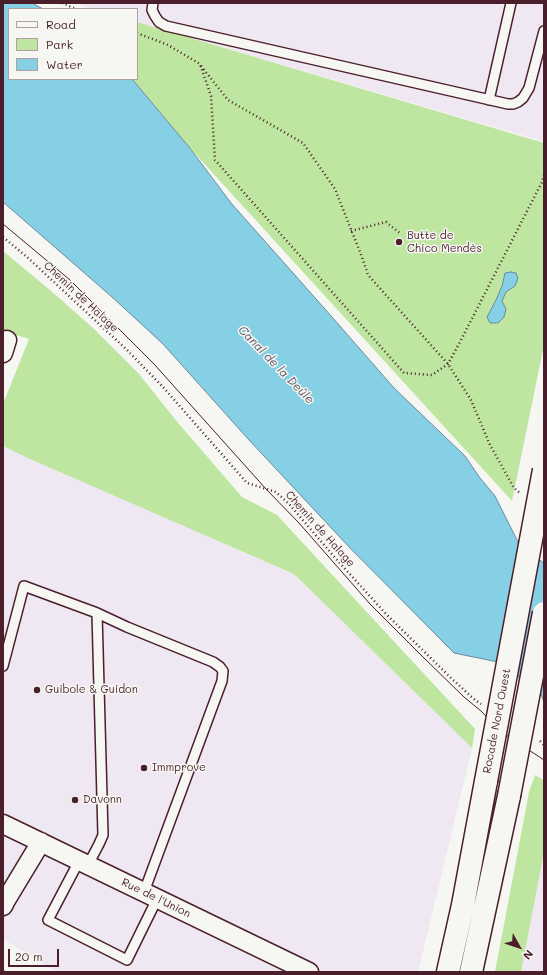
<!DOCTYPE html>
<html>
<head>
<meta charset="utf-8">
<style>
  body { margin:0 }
  #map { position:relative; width:547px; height:975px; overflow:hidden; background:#f6f6f2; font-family:Mali,sans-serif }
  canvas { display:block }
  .frame { position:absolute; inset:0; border:4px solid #4a1f2b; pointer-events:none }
  .legend { position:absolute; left:8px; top:8px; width:130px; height:72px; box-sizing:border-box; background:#f6f6f2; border:1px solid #b1a0a2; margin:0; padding:5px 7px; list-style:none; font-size:12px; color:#4a1f2b }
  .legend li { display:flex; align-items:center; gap:8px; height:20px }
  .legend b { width:20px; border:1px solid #b1a0a2 }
  .north { position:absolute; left:499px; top:927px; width:40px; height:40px; -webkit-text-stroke:3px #f6f6f2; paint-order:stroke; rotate:130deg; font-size:11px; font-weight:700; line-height:16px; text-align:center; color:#4a1f2b }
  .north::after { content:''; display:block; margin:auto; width:14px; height:18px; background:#4a1f2b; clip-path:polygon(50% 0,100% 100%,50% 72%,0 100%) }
  .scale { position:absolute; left:8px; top:949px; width:51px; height:18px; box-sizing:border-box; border:2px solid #4a1f2b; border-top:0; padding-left:5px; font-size:12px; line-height:14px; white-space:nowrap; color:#4a1f2b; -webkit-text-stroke:3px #f6f6f2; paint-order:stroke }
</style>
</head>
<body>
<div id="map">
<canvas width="547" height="975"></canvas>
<div class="frame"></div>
<ul class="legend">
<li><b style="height:5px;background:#f6f6f2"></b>Road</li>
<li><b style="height:11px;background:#bfe6a1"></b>Park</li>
<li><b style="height:11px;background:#85d0e5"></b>Water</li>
</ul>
<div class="north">N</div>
<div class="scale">20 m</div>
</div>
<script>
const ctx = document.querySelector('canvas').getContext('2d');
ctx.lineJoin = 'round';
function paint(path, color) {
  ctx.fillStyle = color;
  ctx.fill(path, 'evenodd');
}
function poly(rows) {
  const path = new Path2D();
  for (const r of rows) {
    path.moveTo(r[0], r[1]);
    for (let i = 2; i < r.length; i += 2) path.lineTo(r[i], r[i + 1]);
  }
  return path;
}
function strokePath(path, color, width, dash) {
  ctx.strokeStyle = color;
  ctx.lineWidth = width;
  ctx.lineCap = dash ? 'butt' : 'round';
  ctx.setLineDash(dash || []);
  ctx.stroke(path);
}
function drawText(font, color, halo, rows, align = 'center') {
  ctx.font = font + ' Mali,sans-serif';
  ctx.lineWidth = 3;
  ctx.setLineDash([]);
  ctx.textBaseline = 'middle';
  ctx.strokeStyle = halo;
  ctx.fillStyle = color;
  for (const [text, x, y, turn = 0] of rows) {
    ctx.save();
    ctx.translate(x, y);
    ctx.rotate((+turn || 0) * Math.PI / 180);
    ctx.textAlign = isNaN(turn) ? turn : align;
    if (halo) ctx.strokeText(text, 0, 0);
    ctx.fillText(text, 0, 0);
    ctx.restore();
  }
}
const built = poly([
  [78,3,544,3,544,132,542,141,137,22,137,9,93,9,85,7],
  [3,446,294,574,472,748,418,972,57,972,3,939],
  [544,852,544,972,521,972]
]);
const green = poly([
  [137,22,544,143,544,345,512,501,189,147,132,79,137,79],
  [3,251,50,290,93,328,139,374,179,424,242,497,277,515,475,729,472,748,294,574,30,459,3,446,3,404,29,339,3,331],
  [535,775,544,780,544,852,521,972,495,972,529,792]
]);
const water = poly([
  [3,3,32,3,43,9,9,9,9,79,132,79,189,147,231,203,332,317,394,388,465,456,480,478,495,496,520,546,544,563,544,702,540,692,498,662,454,653,350,548,249,440,163,344,112,297,3,202,3,3],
  [511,272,516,273,518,278,515,286,506,292,502,301,506,309,504,317,498,323,490,323,487,317,496,300,502,286,505,273,511,272]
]);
const path = poly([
  [62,3,76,9],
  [137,33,168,45,200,64,211,96,215,160,404,373,432,375,448,364,460,342,542,182,544,175],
  [201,66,228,100,303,143,335,189,362,257,368,275,448,364,471,400,490,445,514,488,521,494],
  [351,231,386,222,401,234],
  [3,237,27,257,126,349,163,387,247,483,276,492,290,505,337,560,387,615,451,678,475,700,481,704],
  [540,741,544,745],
  [3,971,4,972]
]);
const lane = poly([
  [153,3,152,10,155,16,159,22,166,26,508,104,513,104,518,102,523,98,529,88,544,31],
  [489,100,511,3],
  [3,666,24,586,97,613,127,627,213,662,220,667,223,671,222,681,144,892],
  [79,861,48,920,127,960,157,899],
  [88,865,99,844,103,835,97,613]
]);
const street = poly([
  [3,353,7,340],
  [3,824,309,972],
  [3,906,6,900,41,842]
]);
const highway = poly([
  [448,972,463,905,486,781],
  [471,972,509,796]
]);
const tram = poly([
  [3,224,70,280,154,364,266,489,299,523,370,604,423,657,464,697,481,711,500,731,544,760]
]);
const highwayBridge = poly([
  [486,781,544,470],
  [509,796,544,613]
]);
const markers = [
  [399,242,4,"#4a1f2b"],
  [37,690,4,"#4a1f2b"],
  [144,768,4,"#4a1f2b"],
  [75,800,4,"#4a1f2b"]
];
const poiNames = [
  ["Butte de",407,236],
  ["Chico Mendès",407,249],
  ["Guibole & Guidon",45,690],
  ["Immprove",152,768],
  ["Davonn",83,800]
];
const streetNames = [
  ["Chemin de Halage",81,297,43],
  ["Chemin de Halage",320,529,48],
  ["Rocade Nord Ouest",497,721,-79],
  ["Rue de l'Union",156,898,26]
];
const waterNames = [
  ["Canal de la Deûle",276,365,46]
];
paint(built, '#efe7f2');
paint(green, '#bfe6a1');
paint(water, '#85d0e5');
strokePath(water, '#6d899b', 1);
strokePath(lane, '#4a1f2b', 12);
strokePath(street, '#4a1f2b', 21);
strokePath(highway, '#4a1f2b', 25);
strokePath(path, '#4a1f2b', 2.5, [1, 3]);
strokePath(lane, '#f6f6f2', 9);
strokePath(street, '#f6f6f2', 18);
strokePath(highway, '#f6f6f2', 22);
strokePath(tram, '#4a1f2b', 1);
strokePath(highwayBridge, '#4a1f2b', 25, []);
strokePath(highwayBridge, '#f6f6f2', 22);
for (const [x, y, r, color] of markers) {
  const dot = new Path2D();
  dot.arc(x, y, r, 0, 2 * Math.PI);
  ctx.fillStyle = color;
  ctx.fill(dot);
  strokePath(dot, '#f6f6f2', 1.5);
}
drawText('11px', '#4a1f2b', '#f6f6f2', poiNames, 'left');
drawText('11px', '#4a1f2b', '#f6f6f2', streetNames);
drawText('italic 12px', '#5c5463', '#f6f6f2', waterNames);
</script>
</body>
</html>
